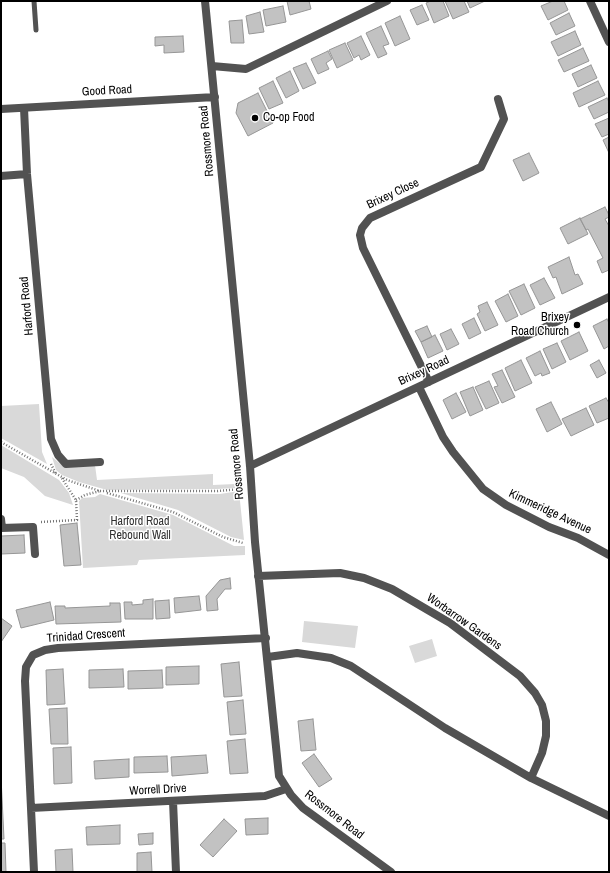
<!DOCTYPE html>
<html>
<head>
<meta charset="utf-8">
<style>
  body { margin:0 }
  #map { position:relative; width:610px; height:873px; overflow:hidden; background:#fff; font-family:"Archivo Narrow",sans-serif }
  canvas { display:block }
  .frame { position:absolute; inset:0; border:2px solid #000; pointer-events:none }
</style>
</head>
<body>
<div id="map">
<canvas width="610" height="873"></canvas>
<div class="frame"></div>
</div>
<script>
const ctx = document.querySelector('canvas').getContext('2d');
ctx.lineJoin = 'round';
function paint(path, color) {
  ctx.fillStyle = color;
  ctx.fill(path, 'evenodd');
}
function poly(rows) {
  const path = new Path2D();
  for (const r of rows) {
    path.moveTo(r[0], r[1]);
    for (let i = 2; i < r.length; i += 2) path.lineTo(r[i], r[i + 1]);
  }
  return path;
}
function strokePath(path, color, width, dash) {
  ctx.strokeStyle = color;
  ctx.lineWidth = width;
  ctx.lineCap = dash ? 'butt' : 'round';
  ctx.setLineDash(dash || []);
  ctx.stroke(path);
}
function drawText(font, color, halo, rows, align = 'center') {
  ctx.font = font + ' "Archivo Narrow",sans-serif';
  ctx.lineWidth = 3;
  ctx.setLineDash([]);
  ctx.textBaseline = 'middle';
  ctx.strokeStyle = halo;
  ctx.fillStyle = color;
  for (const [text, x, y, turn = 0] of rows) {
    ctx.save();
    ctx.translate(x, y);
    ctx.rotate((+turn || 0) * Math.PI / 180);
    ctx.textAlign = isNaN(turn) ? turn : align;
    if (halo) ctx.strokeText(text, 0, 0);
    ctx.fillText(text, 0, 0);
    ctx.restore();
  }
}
const green = poly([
  [39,404,42,452,47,464,1,438,1,406],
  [1,445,59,480,69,493,73,505,45,496,24,477,1,468],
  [52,457,63,466,95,465,97,480,213,474,213,485,235,484,235,488,217,489,107,490,79,482,62,475,56,470],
  [239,491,244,540,231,537,178,510,121,493,220,494],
  [100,494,173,515,234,546,245,546,245,555,139,560,137,565,83,568,79,501,82,498,95,497],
  [304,621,358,626,355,648,302,642],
  [432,639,437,656,415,663,409,646]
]);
const building = poly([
  [287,1,309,1,311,9,290,15,287,1],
  [431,1,443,1,449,16,434,23,426,3,431,1],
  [445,1,464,1,469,12,453,19,445,1],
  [467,1,485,1,470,8,467,1],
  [553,1,564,1,568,10,548,20,541,6,553,1],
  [422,5,429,20,417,25,410,10,422,5],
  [283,6,286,22,266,26,263,10,283,6],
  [260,12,264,32,249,34,246,16,260,12],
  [569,13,575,26,556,35,550,23,569,13],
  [400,16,410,39,395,46,385,23,400,16],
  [242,20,244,43,231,43,229,21,242,20],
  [381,26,389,44,383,46,387,54,378,58,366,33,381,26],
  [575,31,581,45,558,56,551,42,575,31],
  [183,36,184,52,164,53,164,45,155,46,155,37,183,36],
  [361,36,370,55,361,60,359,55,354,58,347,43,361,36],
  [345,43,353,60,337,68,329,50,345,43],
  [583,48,589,61,564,72,558,60,583,48],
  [328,51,332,59,326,63,329,69,318,74,311,59,328,51],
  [306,63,316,83,303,89,293,68,306,63],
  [591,65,597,78,578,87,572,74,591,65],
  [290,71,299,91,286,98,276,78,290,71],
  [273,81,283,103,269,109,259,88,273,81],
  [598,81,605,95,579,107,573,93,598,81],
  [258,93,273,123,248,136,236,113,238,103,258,93],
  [607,98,609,102,609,112,594,119,588,107,607,98],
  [609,118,609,134,602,137,595,124,609,118],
  [609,137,609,153,603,140,609,137],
  [529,153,539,173,523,181,513,160,529,153],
  [605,207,609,215,609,217,605,219,609,226,609,270,602,273,597,261,603,258,588,229,586,230,580,219,605,207],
  [580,218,588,234,568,244,560,228,580,218],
  [569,257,575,275,578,274,583,284,562,294,556,277,553,278,548,267,569,257],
  [544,278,555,298,540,305,530,285,544,278],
  [524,284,535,308,521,315,509,291,524,284],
  [508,294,518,316,506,322,495,301,508,294],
  [487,302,498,325,485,331,477,314,480,312,478,306,487,302],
  [474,318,481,333,469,339,462,324,474,318],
  [607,319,609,323,609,346,604,349,593,326,607,319],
  [427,326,432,337,421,342,415,331,427,326],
  [451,329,459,344,447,350,440,334,451,329],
  [579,332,588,351,570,360,561,341,579,332],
  [435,335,443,351,428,358,421,342,435,335],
  [557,343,566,362,552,369,543,349,557,343],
  [540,351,550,373,542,376,541,373,535,376,526,358,540,351],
  [521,360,532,383,515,391,505,368,521,360],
  [599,360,606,373,597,378,590,365,599,360],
  [502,370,515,397,502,403,494,387,498,386,492,374,502,370],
  [489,381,499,403,486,409,475,387,489,381],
  [473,387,483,410,470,416,460,392,473,387],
  [456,393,466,412,452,419,443,400,456,393],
  [606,398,609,403,609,418,597,423,589,406,606,398],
  [551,402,562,424,547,432,536,409,551,402],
  [586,408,594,425,571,436,562,419,586,408],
  [77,523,81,565,64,566,60,525,77,523],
  [24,535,25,553,1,554,1,536,24,535],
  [230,578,231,589,225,589,217,599,218,610,207,611,206,596,220,580,230,578],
  [199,596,201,610,175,613,174,598,199,596],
  [153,599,153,619,125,619,124,602,132,602,132,605,143,604,143,600,153,599],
  [169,600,170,618,156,619,155,601,169,600],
  [50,602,54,620,21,628,16,610,50,602],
  [110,603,120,603,121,622,56,624,55,606,65,606,65,608,110,606,110,603],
  [1,618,12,626,1,642,1,618],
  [239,662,242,696,224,697,221,664,239,662],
  [199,666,199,684,166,685,166,667,199,666],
  [63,669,65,704,47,705,46,670,63,669],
  [123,669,124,687,89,688,89,670,123,669],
  [162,670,163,688,128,689,128,671,162,670],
  [243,700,246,734,230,735,227,702,243,700],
  [67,708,68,744,51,744,49,709,67,708],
  [313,719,316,750,301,751,298,721,313,719],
  [245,739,248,773,230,774,227,741,245,739],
  [71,747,72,783,54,784,53,748,71,747],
  [314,754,332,779,319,787,302,763,314,754],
  [206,755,208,773,172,776,171,757,206,755],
  [167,756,168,772,134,773,134,757,167,756],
  [129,759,129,777,95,779,94,761,129,759],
  [1,777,4,839,1,839,1,777],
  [268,818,268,834,246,835,245,819,268,818],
  [224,819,237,831,213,857,200,845,224,819],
  [120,825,120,844,87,845,86,827,120,825],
  [153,833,153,844,139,845,138,834,153,833],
  [1,843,5,843,6,872,1,872,1,843],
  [72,849,73,872,56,872,55,850,72,849],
  [151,852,152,872,137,872,137,853,151,852]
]);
const path = poly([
  [1,442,67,480,100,491,218,491,240,489],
  [51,464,56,474],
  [107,493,173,512,223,537,243,543],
  [76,500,85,495,100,491],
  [41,522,77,520,76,500,61,477]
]);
const lane = poly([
  [34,1,36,30]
]);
const street = poly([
  [205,1,250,466,255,542,279,776,291,795,303,808,391,872],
  [590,1,609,42],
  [212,66,246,69,387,1],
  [24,108,27,174,51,439,58,455,66,464,100,462],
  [1,109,215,97],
  [1,176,27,174],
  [429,382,363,248,360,235,362,228,370,218,481,167,504,119,498,99],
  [419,387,443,437,453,452,483,489,506,505,549,527,578,538,609,555],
  [250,466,609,297],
  [1,519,2,528],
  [1,528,33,527,35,554],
  [258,576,340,573,364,578,392,589,450,623,520,676,535,693,542,705,546,721,546,736,542,753,531,778],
  [268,657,297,653,331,658,351,666,445,728,531,778,609,816],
  [173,801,176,872],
  [31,808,265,796,286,789],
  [34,872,25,681,26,667,33,655,45,650,58,648,266,638]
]);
const markers = [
  [255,118,4,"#000"],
  [577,325,4,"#000"]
];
const streetNames = [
  ["Good Road",107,91,-3],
  ["Rossmore Road",207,141,-95],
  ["Brixey Close",393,194,-25],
  ["Harford Road",27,306,-95],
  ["Brixey Road",424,371,-25],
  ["Rossmore Road",237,464,-95],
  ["Kimmeridge Avenue",550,512,25],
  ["Worbarrow Gardens",464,622,35],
  ["Trinidad Crescent",86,636,-4],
  ["Worrell Drive",158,790,-3],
  ["Rossmore Road",334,815,38]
];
const poiNames = [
  ["Co-op Food",263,118],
  ["Brixey",569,318,"right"],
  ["Road Church",569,332,"right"]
];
const parkNames = [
  ["Harford Road",140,522],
  ["Rebound Wall",140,536]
];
paint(green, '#d9d9d9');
paint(building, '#c2c2c2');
strokePath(building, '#969696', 1);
strokePath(path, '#747474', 2.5, [1, 2]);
strokePath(lane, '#525252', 5);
strokePath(street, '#525252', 8);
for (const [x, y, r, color] of markers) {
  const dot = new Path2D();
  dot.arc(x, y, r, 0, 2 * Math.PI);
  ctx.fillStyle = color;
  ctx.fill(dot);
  strokePath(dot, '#fff', 1.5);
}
drawText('12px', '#000', '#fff', streetNames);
drawText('12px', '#000', '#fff', poiNames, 'left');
drawText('12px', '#303030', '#fff', parkNames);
</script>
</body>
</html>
